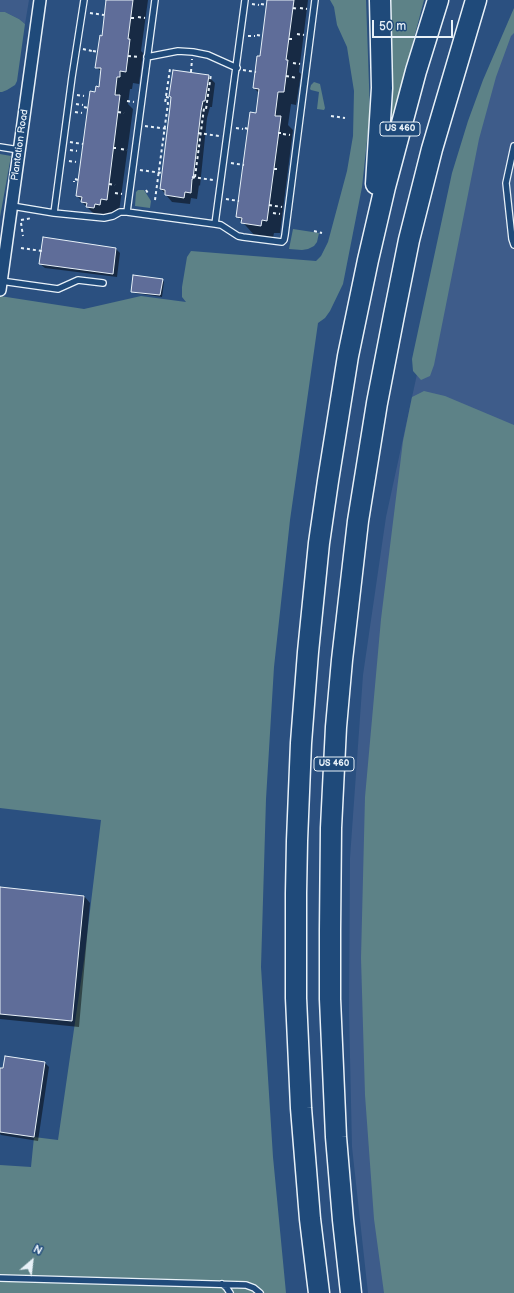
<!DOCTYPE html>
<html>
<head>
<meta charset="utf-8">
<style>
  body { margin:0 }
  #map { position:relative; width:514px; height:1293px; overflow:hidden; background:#2b5080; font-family:"Balsamiq Sans",sans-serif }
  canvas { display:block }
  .north { position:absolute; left:12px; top:1241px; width:40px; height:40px; -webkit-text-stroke:3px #1f4a7a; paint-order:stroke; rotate:28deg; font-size:11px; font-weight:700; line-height:16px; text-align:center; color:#e8f1f8 }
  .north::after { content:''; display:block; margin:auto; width:14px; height:18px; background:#e8f1f8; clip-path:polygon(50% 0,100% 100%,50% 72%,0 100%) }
  .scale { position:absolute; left:372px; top:20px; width:81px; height:18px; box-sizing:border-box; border:2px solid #e8f1f8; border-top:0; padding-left:5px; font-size:12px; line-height:14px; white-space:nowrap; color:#e8f1f8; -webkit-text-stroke:3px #1f4a7a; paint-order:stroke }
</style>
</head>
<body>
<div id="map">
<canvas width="514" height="1293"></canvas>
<div class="north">N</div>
<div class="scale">50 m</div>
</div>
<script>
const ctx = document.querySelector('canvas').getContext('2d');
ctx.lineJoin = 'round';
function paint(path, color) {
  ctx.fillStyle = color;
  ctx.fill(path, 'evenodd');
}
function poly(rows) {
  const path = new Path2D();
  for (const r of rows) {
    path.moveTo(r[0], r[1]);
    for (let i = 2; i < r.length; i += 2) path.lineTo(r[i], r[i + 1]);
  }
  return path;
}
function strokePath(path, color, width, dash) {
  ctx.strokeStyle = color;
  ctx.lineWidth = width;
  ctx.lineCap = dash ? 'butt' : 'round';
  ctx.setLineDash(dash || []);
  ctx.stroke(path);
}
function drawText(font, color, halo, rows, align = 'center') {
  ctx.font = font + ' "Balsamiq Sans",sans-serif';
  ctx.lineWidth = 3;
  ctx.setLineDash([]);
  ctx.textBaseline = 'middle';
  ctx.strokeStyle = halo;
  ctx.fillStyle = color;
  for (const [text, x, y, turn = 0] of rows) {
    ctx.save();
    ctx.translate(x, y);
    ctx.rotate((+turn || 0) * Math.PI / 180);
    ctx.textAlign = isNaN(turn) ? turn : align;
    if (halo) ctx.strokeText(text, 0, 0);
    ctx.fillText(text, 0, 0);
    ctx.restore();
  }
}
const built = poly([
  [0,0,29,0,25,24,19,19,5,12,0,12],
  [514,9,514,1293,368,1293,352,1147,349,1012,350,858,363,675,386,517,437,282]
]);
const green = poly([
  [330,0,366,0,370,113,362,187,343,284,330,311,325,318,318,323,290,520,274,667,266,799,261,967,273,1157,286,1293,0,1293,0,1165,31,1167,34,1137,58,1140,84,960,101,820,0,808,0,296,84,309,141,296,186,302,182,297,182,287,187,257,191,251,316,261,321,256,328,242,347,171,353,136,354,91,347,47,337,25,334,7],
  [388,0,424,0,383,156],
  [514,8,514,33,511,36,496,77,479,139,434,365,430,376,421,380,413,371,412,359,452,173,468,121,483,80],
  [0,12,5,12,19,19,25,24,17,81,15,85,7,90,2,92,0,92],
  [314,82,320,84,325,108,324,110,317,109,319,92,311,90,310,89,311,85],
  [0,154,11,156,0,217],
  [138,190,144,190,151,201,150,208,135,206,136,192],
  [293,229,319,233,317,242,314,246,308,249,302,250,289,249],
  [424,391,445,396,514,425,514,1293,384,1293,374,1219,365,1095,361,958,365,797,381,619,403,441,412,397]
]);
const shadow = poly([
  [107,0,148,0,141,51,143,53,139,84,133,83,132,89,130,89,128,104,133,109,119,212,114,211,113,217,107,217,107,221,100,220,82,202,82,201,77,196,96,93,100,88,102,72,96,67,103,37],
  [268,0,308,0,299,72,301,74,296,105,291,104,288,125,293,130,280,233,274,233,273,238,255,236,238,217,257,114,259,93,254,88,260,57],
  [208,76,215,83,212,107,210,107,207,118,200,186,199,185,197,199,191,198,190,204,172,202,161,189],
  [116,249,120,253,117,277,45,268,40,264],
  [162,280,164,282,162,297,134,293,132,291],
  [0,888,84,896,90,903,79,1027,0,1019],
  [45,1063,49,1067,38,1141,1,1135,0,1134,0,1069]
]);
const building = poly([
  [106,0,133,0,128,39,130,39,126,72,120,71,120,77,117,77,115,95,120,95,107,200,101,199,100,205,95,204,94,208,86,207,87,203,81,202,82,197,76,196,90,91,95,92,96,86,99,87,101,68,95,68,100,35,102,36,106,0],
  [267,0,294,0,286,60,288,60,284,92,278,92,275,116,281,116,267,221,262,220,261,226,241,223,242,218,236,217,250,112,256,113,259,89,253,88,257,56,260,56,267,0],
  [173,70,209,75,205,101,203,101,201,111,193,179,192,179,191,193,185,192,184,198,165,195,165,190,160,189,170,107,171,97,169,96,173,70],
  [43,237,116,248,113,274,39,264,43,237],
  [133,275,163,279,160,295,131,292,133,275],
  [0,887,84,896,72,1021,0,1014,0,887],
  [5,1056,45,1062,34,1137,0,1132,0,1068,3,1068,5,1056]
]);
const path = poly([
  [252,4,259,5],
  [261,4,266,5],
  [293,8,298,9],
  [300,8,307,9],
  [90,13,104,15],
  [138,17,145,18],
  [131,18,136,18],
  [297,34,304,35],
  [257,35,262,36],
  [248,36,255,36],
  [289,39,294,39],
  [83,49,92,51],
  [93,51,98,52],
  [128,56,139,57],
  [293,63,300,64],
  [243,70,256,72],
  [191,72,192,59],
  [286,76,297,78],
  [77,95,84,96],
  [166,97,171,98],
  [127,101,134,102],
  [76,104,83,105],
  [84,107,88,108],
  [75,112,82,113],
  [118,112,124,113],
  [331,116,345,118],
  [145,126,168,129],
  [236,128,243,129],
  [245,128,248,129],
  [198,133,219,136],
  [278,133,282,133],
  [283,134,290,135],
  [70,142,83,144],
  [113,148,119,148],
  [121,149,127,150],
  [70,150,77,151],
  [69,161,76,162],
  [231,163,244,165],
  [274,169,277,169],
  [140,170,162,173],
  [192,177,213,180],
  [195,177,204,108,206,109,211,74],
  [75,179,78,180],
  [74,182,74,181],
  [109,184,115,185],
  [146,190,149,195],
  [115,193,122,194],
  [226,199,239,201],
  [155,200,168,103,165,103,170,69],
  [269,205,282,207],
  [273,213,280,214],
  [21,220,32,218],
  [21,223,23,236],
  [314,231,322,233],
  [21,248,42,251]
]);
const service = poly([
  [147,57,178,51,193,52,208,55,237,68],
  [514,146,506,183,512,239,514,245],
  [0,147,19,150],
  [12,206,54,213,104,218,113,216,120,212,127,212,215,224,221,225,238,236,243,237,282,242,284,240,285,235,315,0],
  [127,212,155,0],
  [54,213,72,77,84,0],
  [215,224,245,0],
  [1,281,58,289,78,280,103,283],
  [0,1278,246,1285,254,1288,260,1293],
  [222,1284,226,1287,230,1293]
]);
const minor = poly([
  [0,290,40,0]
]);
const motorway = poly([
  [376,184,382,88,380,0],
  [319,1293,310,1219,301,1108,296,998,296,893,297,841,301,743,308,652,319,543,328,481,348,356,368,260,385,187,416,71,438,0],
  [351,1293,343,1220,336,1137,330,999,330,930,331,828,336,727,342,660,358,521,377,403,394,315,409,240,432,149,476,0]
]);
const shields = [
  [400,129,40],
  [334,764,40]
];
const shieldNames = [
  ["US 460",400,129],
  ["US 460",334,764]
];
const streetNames = [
  ["Plantation Road",20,145,-82]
];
paint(built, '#3e5c8a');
paint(green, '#5d8287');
paint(shadow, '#0007');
paint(building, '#5f6d99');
strokePath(building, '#e8f1f8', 1);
strokePath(service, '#e8f1f8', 8);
strokePath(minor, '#e8f1f8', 14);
strokePath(motorway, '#e8f1f8', 23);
strokePath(path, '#e8f1f8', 2, [3, 3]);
strokePath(service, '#1f4a7a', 5.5);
strokePath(minor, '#1f4a7a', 11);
strokePath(motorway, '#1f4a7a', 20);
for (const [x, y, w] of shields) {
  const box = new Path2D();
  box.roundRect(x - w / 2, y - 7, w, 14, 3);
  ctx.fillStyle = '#1f4a7a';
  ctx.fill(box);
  strokePath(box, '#e8f1f8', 1);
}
drawText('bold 9px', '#e8f1f8', null, shieldNames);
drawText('10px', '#e8f1f8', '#1f4a7a', streetNames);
</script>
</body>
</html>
